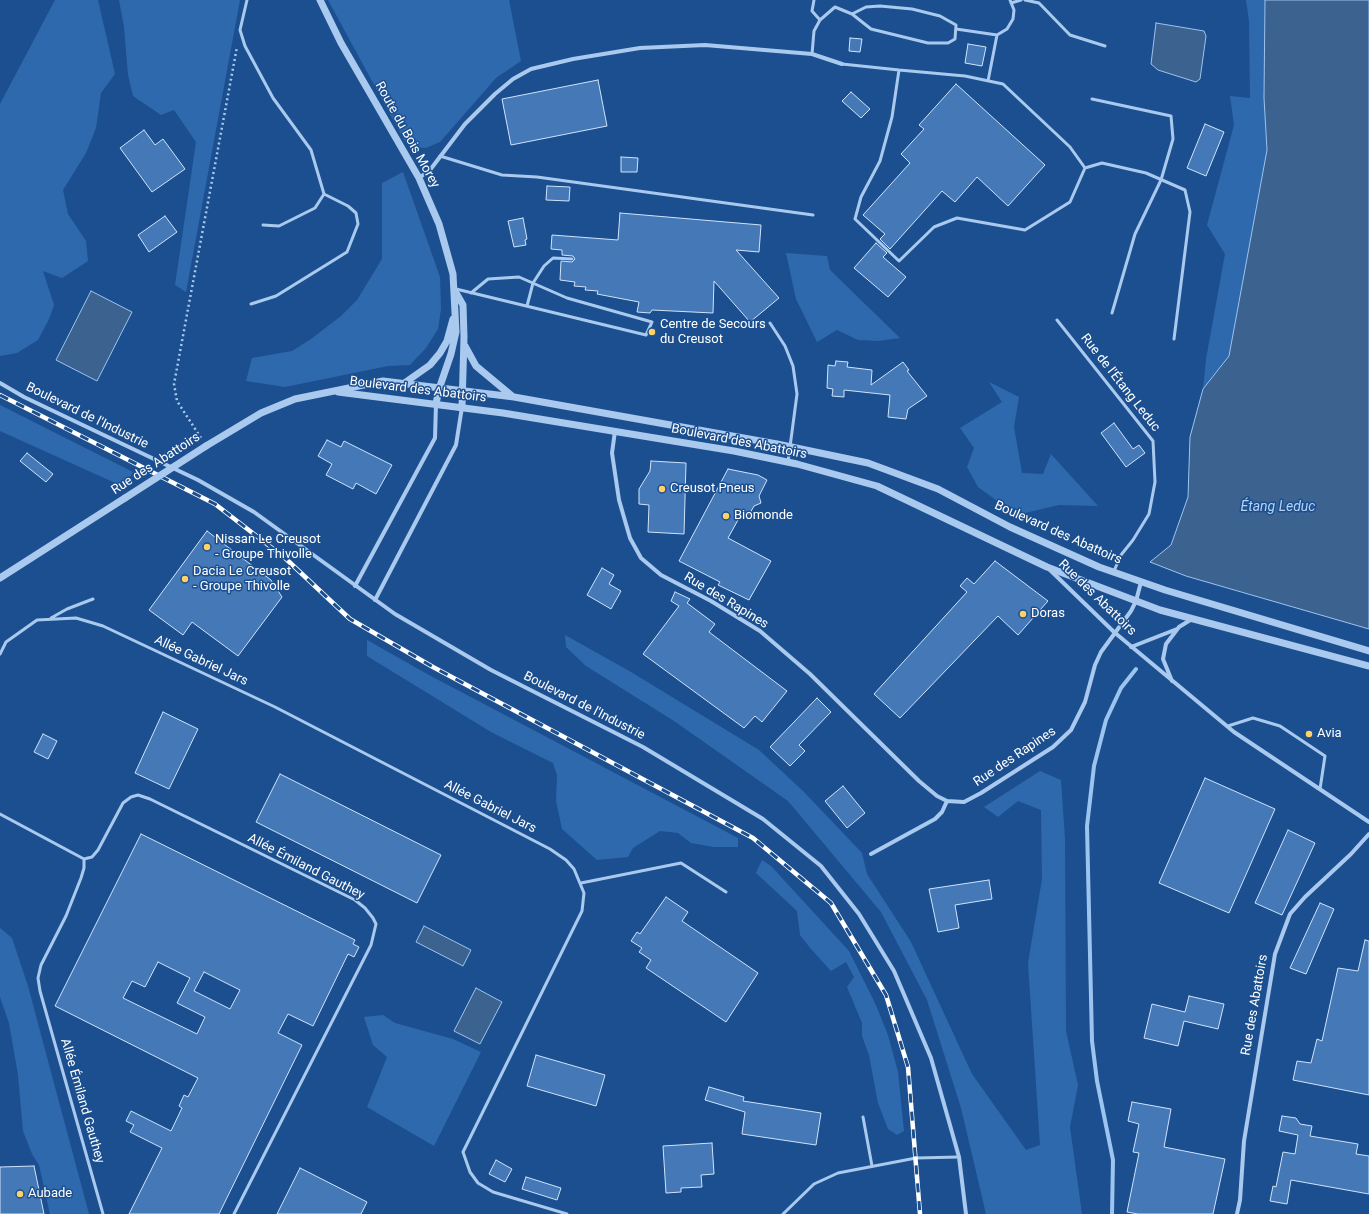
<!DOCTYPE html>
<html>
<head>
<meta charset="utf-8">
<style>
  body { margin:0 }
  canvas { display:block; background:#1b4f8f }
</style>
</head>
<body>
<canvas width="1369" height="1214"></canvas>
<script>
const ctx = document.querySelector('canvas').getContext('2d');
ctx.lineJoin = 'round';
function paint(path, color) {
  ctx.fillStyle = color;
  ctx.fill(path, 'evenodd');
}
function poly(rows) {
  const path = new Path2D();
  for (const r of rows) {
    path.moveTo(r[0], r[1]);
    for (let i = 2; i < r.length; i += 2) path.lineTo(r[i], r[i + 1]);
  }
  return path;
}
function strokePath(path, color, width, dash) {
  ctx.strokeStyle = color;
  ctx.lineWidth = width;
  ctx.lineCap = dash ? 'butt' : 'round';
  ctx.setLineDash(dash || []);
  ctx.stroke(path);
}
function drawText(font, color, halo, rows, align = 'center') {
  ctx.font = font + ' Roboto,sans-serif';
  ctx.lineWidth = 3;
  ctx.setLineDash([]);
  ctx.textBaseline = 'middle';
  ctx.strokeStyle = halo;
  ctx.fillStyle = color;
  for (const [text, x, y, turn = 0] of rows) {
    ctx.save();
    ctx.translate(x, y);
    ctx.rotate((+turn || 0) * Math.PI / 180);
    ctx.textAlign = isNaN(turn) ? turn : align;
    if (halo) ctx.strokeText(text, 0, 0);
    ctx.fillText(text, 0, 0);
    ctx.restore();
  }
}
const green = poly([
  [55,0,98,0,115,74,101,93,96,128,86,153,63,190,68,214,86,241,88,261,62,278,43,271,54,305,49,319,38,340,17,353,0,356,0,104],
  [119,0,240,0,186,292,175,285,196,142,174,110,161,115,133,96,128,75,124,27],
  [328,0,509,0,521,61,496,78,440,142,426,148,411,147,404,140],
  [1246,0,1265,0,1264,98,1267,150,1229,356,1203,389,1206,359,1225,254,1207,225,1234,125,1230,96,1250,98,1249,21],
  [403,172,440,277,441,309,438,329,426,348,410,365,388,366,285,387,246,381,252,358,292,351,311,339,341,316,357,300,382,259,382,183],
  [786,253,827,256,830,270,900,338,878,341,858,340,837,330,817,342,796,299],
  [989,382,1019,397,1014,427,1022,473,1043,474,1051,454,1098,506,1059,505,1025,513,996,500,978,487,967,467,974,448,960,428,1002,402],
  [0,405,133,472,124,487,0,431],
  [565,635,631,672,759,750,804,792,862,853,867,874,911,942,972,1074,1026,1150,1040,1145,1028,963,1042,879,1041,810,1018,801,998,817,984,807,1040,771,1061,780,1065,839,1066,1031,1078,1085,1070,1127,1082,1214,986,1214,961,1108,927,1000,881,912,788,801,674,721,586,666,566,647],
  [367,640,429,675,738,838,738,847,714,847,691,843,678,833,660,831,633,848,628,857,597,860,562,829,556,801,557,775,553,763,491,732,367,656],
  [762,860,771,866,849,951,875,1003,888,1035,898,1072,904,1131,897,1135,888,1129,878,1103,869,1055,862,1036,862,1023,847,987,854,977,846,962,831,971,811,949,800,935,797,911,756,873],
  [0,928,12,938,28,986,89,1214,50,1214,39,1165,32,1154,23,1131,18,1075,9,1023,0,997],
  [383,1015,395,1023,453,1039,481,1052,434,1146,367,1107,387,1057,373,1045,364,1017]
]);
const water = poly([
  [1265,0,1369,0,1369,629,1186,576,1150,562,1171,545,1188,497,1190,437,1203,389,1229,356,1267,150,1264,98,1265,0],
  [1156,23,1204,31,1206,36,1200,79,1196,82,1158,70,1151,64,1156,23],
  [91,291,132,312,97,381,56,360,91,291],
  [424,926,471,950,463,966,416,942,424,926],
  [476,988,502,1002,480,1044,454,1031,476,988]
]);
const stream = poly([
  [1112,1214,1113,1160,1097,1081,1092,1041,1087,826,1094,766,1106,720,1121,688,1136,669]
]);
const building = poly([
  [850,38,862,39,860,52,849,51,850,38],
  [968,44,986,47,982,66,965,63,968,44],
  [598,80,607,126,511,145,502,99,598,80],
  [956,84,1045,165,1008,206,977,177,955,202,942,191,890,249,880,239,885,234,863,215,910,163,901,154,924,129,919,125,956,84],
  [851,92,870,109,861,118,842,101,851,92],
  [1205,124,1224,132,1206,176,1187,168,1205,124],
  [144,130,155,145,163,139,185,169,152,192,120,148,144,130],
  [621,157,638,158,637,172,621,172,621,157],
  [547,186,570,187,569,201,546,200,547,186],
  [620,213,761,225,759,252,736,250,779,298,750,322,714,281,713,313,652,310,650,313,637,312,639,302,597,294,598,291,585,290,586,287,574,286,575,282,560,280,561,261,572,262,575,259,573,256,562,255,562,250,551,249,552,235,618,240,620,213],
  [165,216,177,232,149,252,138,235,165,216],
  [523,218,527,239,525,240,526,245,514,247,508,221,523,218],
  [876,243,887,253,883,257,906,277,888,297,854,268,876,243],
  [836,361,848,362,847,367,872,370,871,385,903,362,909,370,907,371,927,396,908,409,906,419,888,417,890,395,844,390,844,397,832,396,833,389,827,388,828,365,835,366,836,361],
  [1114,423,1133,449,1139,445,1145,453,1126,467,1101,433,1114,423],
  [327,440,341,447,344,441,392,465,376,494,356,483,353,489,326,475,332,464,318,456,327,440],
  [27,453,53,474,46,482,20,461,27,453],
  [651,461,686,463,684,534,648,532,649,505,639,504,639,489,650,471,651,461],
  [728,469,758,475,767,480,759,496,761,503,754,506,749,515,743,511,728,538,771,561,749,600,718,585,720,582,679,561,728,469],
  [207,531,271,580,282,597,238,656,192,622,183,635,149,610,207,531],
  [995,561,1048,601,1018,635,998,616,900,718,874,694,967,592,960,586,967,578,974,584,995,561],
  [602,568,614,575,609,584,621,591,611,609,587,595,602,568],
  [675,592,690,599,687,603,715,624,709,632,787,691,762,722,755,716,744,728,643,654,679,606,671,601,675,592],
  [817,698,831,712,799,745,805,751,790,766,770,747,817,698],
  [163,712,198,729,169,789,135,773,163,712],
  [43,734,57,741,48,759,34,752,43,734],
  [280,774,441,855,417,903,256,822,280,774],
  [1205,778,1275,809,1229,913,1159,883,1205,778],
  [843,786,865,813,847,828,825,801,843,786],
  [1288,830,1315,843,1282,915,1255,903,1288,830],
  [141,834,355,940,353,944,359,947,354,957,348,954,313,1026,288,1014,278,1033,302,1045,219,1214,129,1214,162,1148,130,1132,134,1125,126,1121,131,1111,171,1131,182,1108,179,1106,184,1095,188,1097,198,1078,55,1006,141,834],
  [158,962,190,978,177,1003,205,1017,197,1034,123,998,132,981,145,987,158,962],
  [204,972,240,990,230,1009,194,991,204,972],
  [989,880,992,899,955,905,959,928,938,932,929,889,989,880],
  [666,897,688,912,682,921,758,973,726,1022,646,968,651,960,639,952,642,948,631,941,637,932,640,934,666,897],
  [1320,903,1334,909,1306,974,1290,968,1320,903],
  [1365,940,1369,941,1369,1095,1293,1080,1297,1061,1311,1063,1317,1039,1322,1041,1338,968,1358,971,1365,940],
  [1189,996,1224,1004,1218,1029,1184,1021,1178,1046,1144,1038,1152,1004,1185,1012,1189,996],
  [536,1055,605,1075,596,1106,527,1086,536,1055],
  [709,1087,744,1097,743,1101,821,1113,816,1145,742,1134,745,1112,705,1100,709,1087],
  [1132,1102,1171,1109,1164,1147,1225,1159,1213,1214,1138,1214,1127,1212,1139,1153,1133,1152,1139,1124,1128,1121,1132,1102],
  [1282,1116,1296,1118,1300,1124,1312,1126,1310,1136,1358,1144,1356,1154,1369,1156,1369,1194,1291,1180,1287,1204,1270,1201,1273,1186,1276,1187,1283,1152,1295,1154,1298,1135,1279,1131,1282,1116],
  [712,1143,714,1174,701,1175,702,1187,681,1188,681,1192,666,1193,663,1146,712,1143],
  [496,1160,512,1169,505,1182,489,1174,496,1160],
  [34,1166,44,1214,0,1214,0,1167,34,1166],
  [300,1168,367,1202,361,1214,277,1214,300,1168],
  [526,1177,561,1188,557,1200,522,1189,526,1177]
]);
const path = poly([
  [201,438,177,401,174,384,237,47]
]);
const service = poly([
  [247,0,240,30,245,46,273,98,311,150,324,194,348,206,356,213,358,224,347,252,276,296,251,304],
  [814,0,812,11,820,20],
  [1025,0,1039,3,1070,35,1105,46],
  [1011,3,1021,0],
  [956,29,997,35,988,81],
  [997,35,1007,29,1013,19,1014,10,1010,0],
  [812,54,814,31,820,20,835,7,852,14,871,29,928,43,948,43,955,39,956,25,940,16,912,9,880,6,866,7,852,14],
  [842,64,899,70,965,76,1003,84,1070,147,1085,168,1070,202,1025,230,957,218,934,227,899,261,855,219,861,197,880,161,892,117,899,70],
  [1092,99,1171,116,1173,139,1161,180,1135,234,1112,313],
  [440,156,502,175,537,177,813,215],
  [1085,168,1102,163,1146,173,1185,190,1190,212,1174,339],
  [263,225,279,226,315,208,324,194],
  [456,289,646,335,652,322,567,298,519,277,488,279,471,293],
  [527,306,533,283,544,266,553,258,572,259],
  [1057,320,1153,441,1155,482,1149,514,1133,540,1121,555,1114,571],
  [770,323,785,346,793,366,797,394,788,462],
  [51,618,67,609,93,599],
  [0,654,6,642,37,620,76,618,103,626,275,707,550,849,566,860,574,869,584,893,582,911,463,1152,470,1172,478,1183,493,1192,567,1214],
  [1228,726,1253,718,1280,726,1325,756,1320,789],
  [0,814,84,859,92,857,98,850,123,803,131,797,138,795,150,799,355,900,365,908,373,918,376,924,371,945,234,1214],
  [84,859,84,868,81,878,66,916,41,965,38,978,40,991,103,1214],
  [581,883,681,863,726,892],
  [863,1117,872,1166],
  [783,1214,814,1184,838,1173,916,1158,959,1157]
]);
const minor = poly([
  [419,178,430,170,465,124,495,94,513,79,531,69,573,59,640,48,705,45,812,54,842,64],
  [0,383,24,397,198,480,254,512,395,614,491,670,643,747,763,819,821,866,859,914,894,971,931,1058,959,1157,966,1214],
  [615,431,612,453,619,500,630,538,641,558,661,575,711,601,760,631,810,674,919,781,937,796,947,801,964,802,981,793,1053,747,1071,730,1085,702,1095,665,1101,652,1131,611,1136,601,1141,582],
  [1050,570,1114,632,1234,732,1369,822],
  [355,586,435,438,436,404],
  [375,600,456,445,462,407],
  [1131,647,1177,629],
  [1172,681,1163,659,1166,644,1179,627,1192,619],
  [871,854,935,819,942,812,947,801],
  [1237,1214,1240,1200,1244,1141,1275,954,1290,914,1305,897,1351,854,1369,834]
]);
const tertiary = poly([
  [320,0,341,43,419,178,439,224,453,274,456,332,451,354,439,389,436,404],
  [455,291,463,305,464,337,462,407],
  [465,346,476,366,512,396],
  [403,384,430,365,440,353,447,341,453,319],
  [338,392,503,413,734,451,797,464,877,486,1047,567,1160,610,1369,666],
  [206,446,261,413,295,399,383,381,514,397,777,444,868,463,938,489,1010,527,1099,567,1165,590,1369,651],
  [0,578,125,498]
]);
const rail = poly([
  [0,395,215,504,285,558,350,619,433,667,753,838,831,903,886,995,908,1067,920,1214]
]);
const tertiaryBridge = poly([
  [125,498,206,446]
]);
const markers = [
  [652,332,4,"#ffd166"],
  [662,489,4,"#ffd166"],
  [726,516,4,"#ffd166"],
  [207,547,4,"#ffd166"],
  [185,579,4,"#ffd166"],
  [1023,614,4,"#ffd166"],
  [1309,734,4,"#ffd166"],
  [20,1194,4,"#ffd166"]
];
const streetNames = [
  ["Route du Bois Morey",407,135,61],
  ["Rue de l'Étang Leduc",1120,383,52],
  ["Boulevard des Abattoirs",418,390,7],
  ["Boulevard de l'Industrie",87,416,26],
  ["Boulevard des Abattoirs",739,442,11],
  ["Rue des Abattoirs",156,464,-33],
  ["Boulevard des Abattoirs",1058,533,24],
  ["Rue des Abattoirs",1097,598,44],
  ["Rue des Rapines",726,601,31],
  ["Allée Gabriel Jars",201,661,25],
  ["Boulevard de l'Industrie",584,706,27],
  ["Rue des Rapines",1015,757,-34],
  ["Allée Gabriel Jars",490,807,27],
  ["Allée Émiland Gauthey",306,867,27],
  ["Rue des Abattoirs",1255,1005,-80],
  ["Allée Émiland Gauthey",82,1101,74]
];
const poiNames = [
  ["Centre de Secours",660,325],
  ["du Creusot",660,340],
  ["Creusot Pneus",670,489],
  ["Biomonde",734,516],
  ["Nissan Le Creusot",215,540],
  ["- Groupe Thivolle",215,555],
  ["Dacia Le Creusot",193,572],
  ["- Groupe Thivolle",193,587],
  ["Doras",1031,614],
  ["Avia",1317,734],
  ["Aubade",28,1194]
];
const waterNames = [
  ["Étang Leduc",1278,507]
];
paint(green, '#2e69ad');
paint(water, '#3c6290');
strokePath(water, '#9cc4f0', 1);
strokePath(stream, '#9cc4f0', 4);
paint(building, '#4478b7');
strokePath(building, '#cfe3fa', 1);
strokePath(path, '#a9c9ee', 2.5, [2, 3]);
strokePath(service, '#a9c9ee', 3);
strokePath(minor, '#a9c9ee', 4);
strokePath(tertiary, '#a9c9ee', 7);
strokePath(rail, '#fff', 4.5);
strokePath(rail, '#1b4f8f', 3, [9]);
strokePath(tertiaryBridge, '#a9c9ee', 7);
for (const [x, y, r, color] of markers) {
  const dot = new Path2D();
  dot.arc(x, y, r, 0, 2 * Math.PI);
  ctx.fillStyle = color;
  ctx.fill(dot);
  strokePath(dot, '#1b4f8f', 1.5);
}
drawText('13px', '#fff', '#1b4f8f', streetNames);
drawText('13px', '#fff', '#1b4f8f', poiNames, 'left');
drawText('italic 14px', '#b5d3f5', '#1b4f8f', waterNames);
</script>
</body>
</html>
